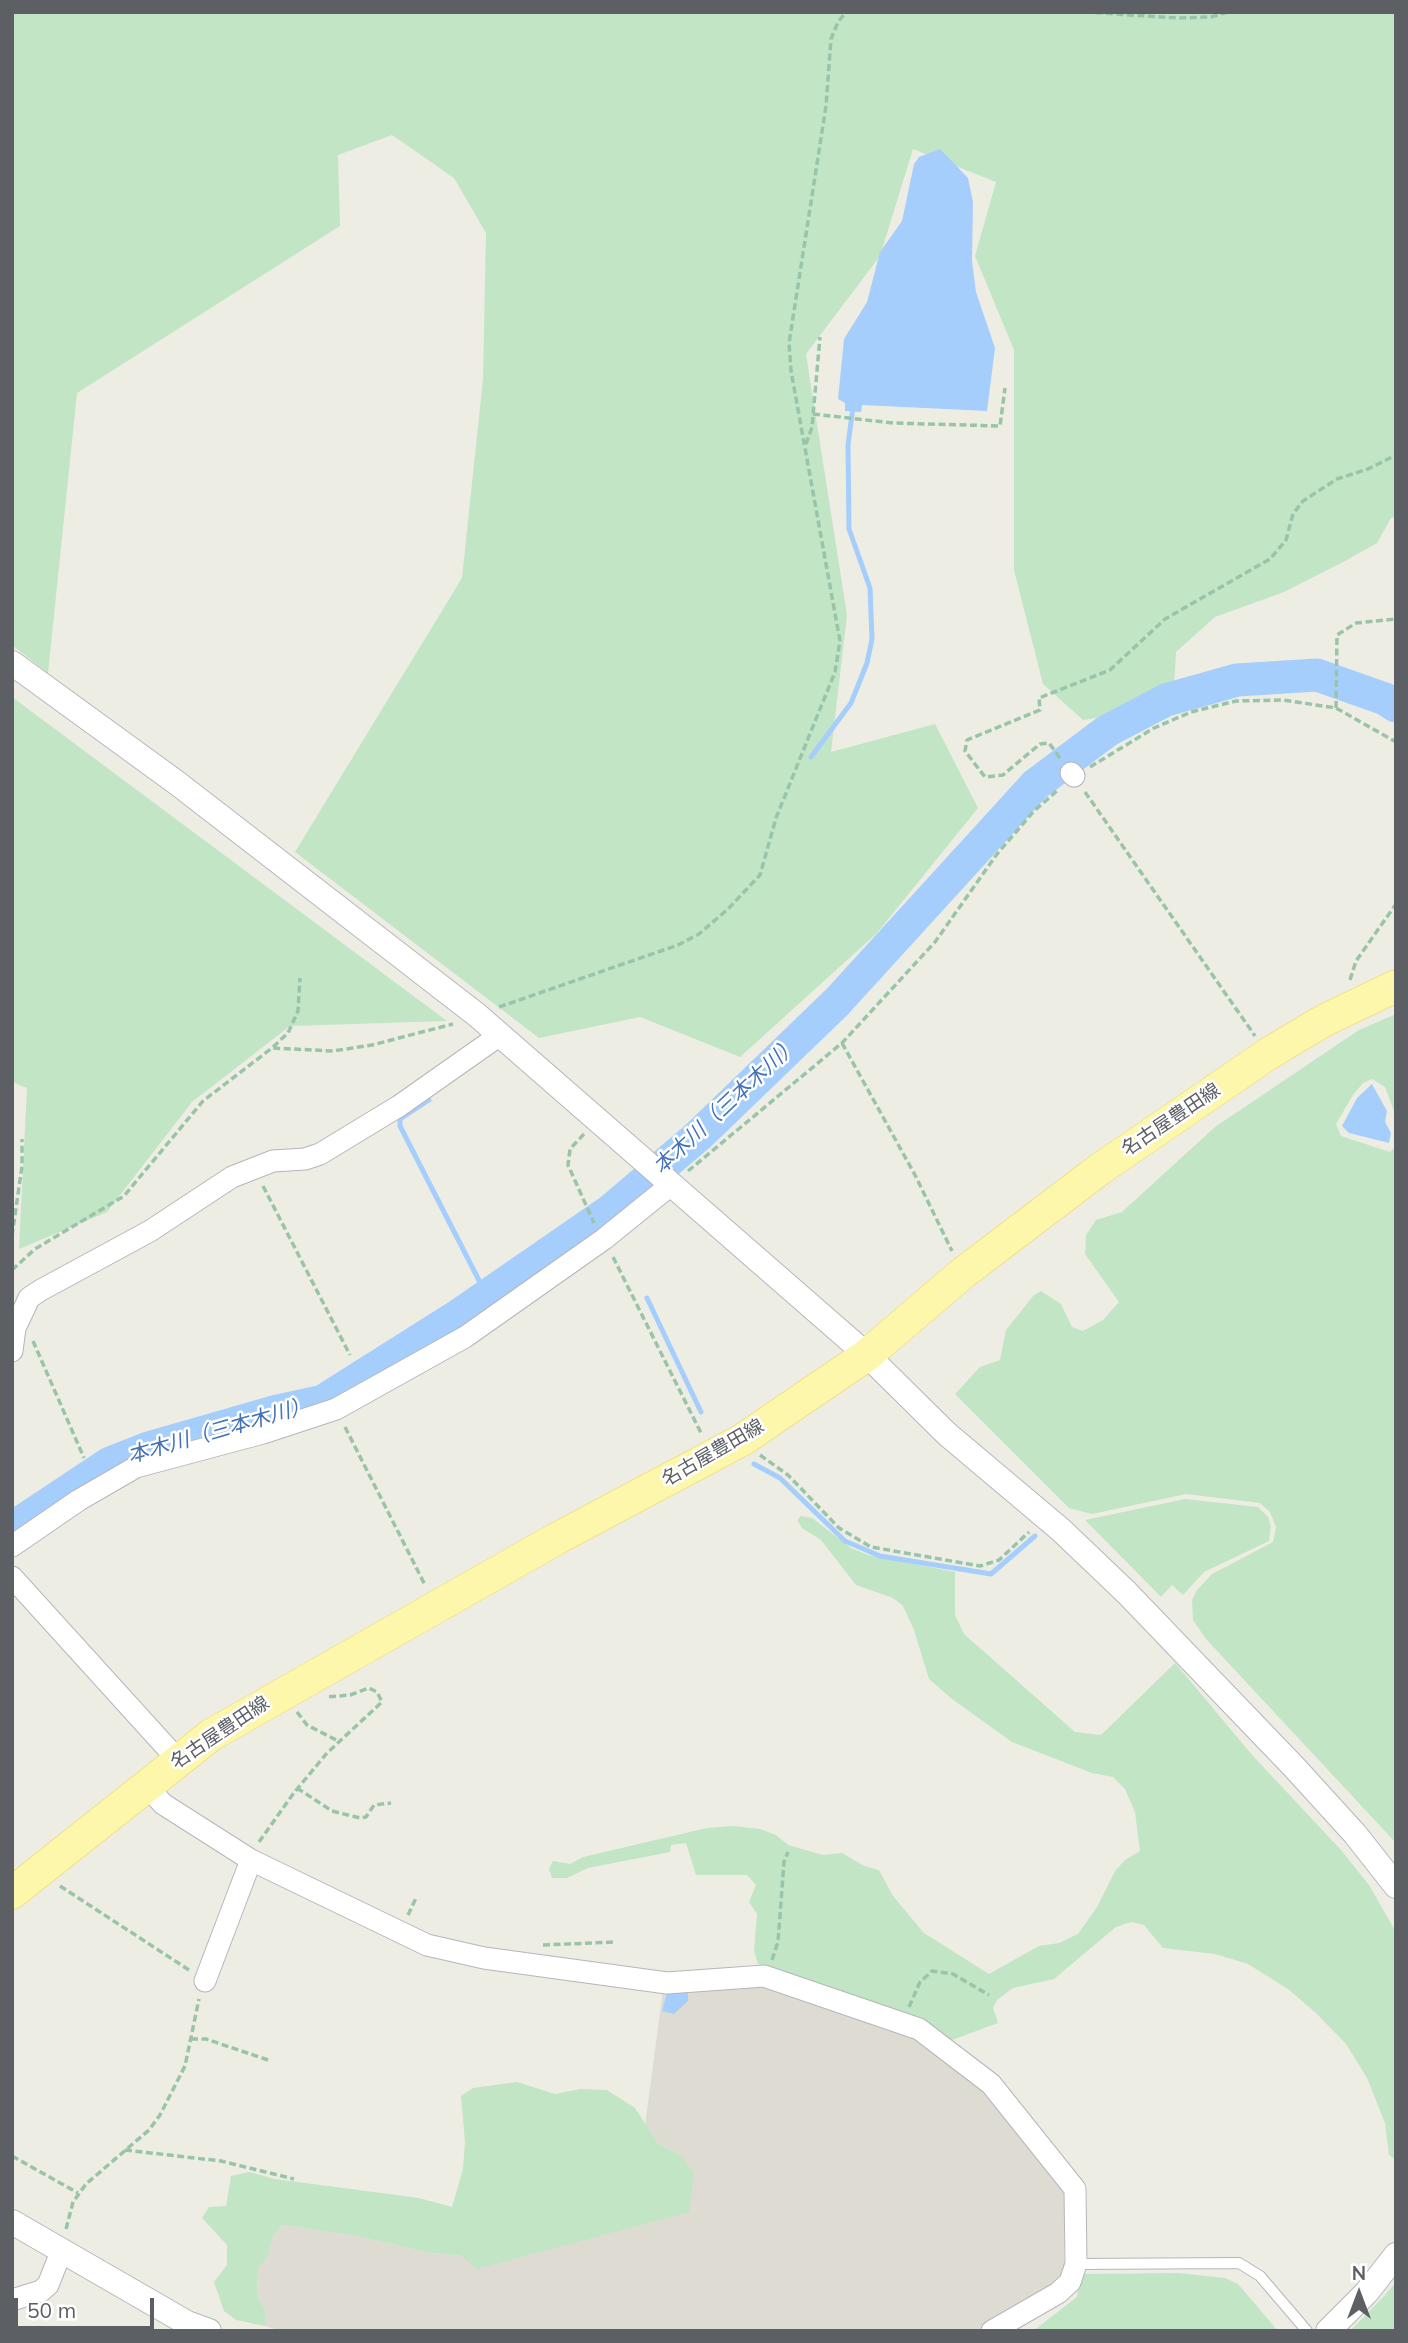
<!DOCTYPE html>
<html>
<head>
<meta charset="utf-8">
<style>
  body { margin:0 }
  #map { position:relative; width:1408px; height:2343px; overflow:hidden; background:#eeede4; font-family:Mulish,sans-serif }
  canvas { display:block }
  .frame { position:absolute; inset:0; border:14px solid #5c5f64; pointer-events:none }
  .north { position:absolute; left:1324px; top:2259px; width:70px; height:70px; -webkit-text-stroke:5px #fff; paint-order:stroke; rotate:0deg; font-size:19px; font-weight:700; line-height:28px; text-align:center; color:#5c5f64 }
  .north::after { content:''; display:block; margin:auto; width:24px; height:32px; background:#5c5f64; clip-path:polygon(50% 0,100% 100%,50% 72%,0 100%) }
  .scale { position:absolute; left:14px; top:2298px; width:140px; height:32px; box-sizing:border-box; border:4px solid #5c5f64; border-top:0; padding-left:9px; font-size:21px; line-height:24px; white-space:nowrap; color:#5c5f64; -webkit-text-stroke:5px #fff; paint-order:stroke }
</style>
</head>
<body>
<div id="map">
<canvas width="1408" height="2343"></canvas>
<div class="frame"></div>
<div class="north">N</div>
<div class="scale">50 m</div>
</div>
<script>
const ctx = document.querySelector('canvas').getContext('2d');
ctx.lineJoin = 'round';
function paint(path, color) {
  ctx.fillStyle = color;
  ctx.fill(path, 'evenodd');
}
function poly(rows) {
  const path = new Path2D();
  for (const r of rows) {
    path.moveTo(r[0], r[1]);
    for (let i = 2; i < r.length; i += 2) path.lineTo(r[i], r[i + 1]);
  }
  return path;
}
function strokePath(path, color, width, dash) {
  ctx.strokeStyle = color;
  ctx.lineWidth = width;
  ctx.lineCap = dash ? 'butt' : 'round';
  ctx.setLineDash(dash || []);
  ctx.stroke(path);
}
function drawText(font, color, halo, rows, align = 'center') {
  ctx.font = font + ' Mulish,"Noto Sans JP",sans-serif';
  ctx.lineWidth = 5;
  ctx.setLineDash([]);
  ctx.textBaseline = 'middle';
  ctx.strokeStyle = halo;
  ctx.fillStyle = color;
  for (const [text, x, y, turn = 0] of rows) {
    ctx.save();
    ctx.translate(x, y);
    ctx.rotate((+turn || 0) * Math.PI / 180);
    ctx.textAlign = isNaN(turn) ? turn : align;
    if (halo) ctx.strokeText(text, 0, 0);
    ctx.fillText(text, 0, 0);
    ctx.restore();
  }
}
const education = poly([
  [766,1982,911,2033,990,2093,1064,2193,1064,2295,1013,2331,282,2331,265,2326,265,2310,257,2295,258,2268,268,2254,274,2234,282,2225,357,2236,425,2252,462,2256,681,2156,658,2143,645,2125,663,1990]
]);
const green = poly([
  [12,12,1396,12,1396,517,1391,518,1377,543,1345,561,1284,592,1215,617,1176,652,1174,688,1114,715,1083,720,1043,684,1014,570,1014,350,975,256,996,182,913,149,880,256,806,354,847,615,831,752,935,724,978,808,877,933,740,1057,640,1017,539,1038,295,852,462,578,483,379,486,233,454,178,392,135,338,155,340,226,77,393,48,673,12,645],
  [12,697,447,1021,290,1026,192,1102,107,1212,19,1249,27,1088,12,1082],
  [1396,1014,1396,1136,1394,1111,1385,1087,1372,1079,1363,1083,1353,1095,1336,1124,1341,1136,1390,1152,1396,1146,1396,1843,1206,1639,1193,1620,1192,1600,1197,1590,1212,1574,1273,1542,1276,1527,1270,1512,1260,1503,1186,1494,1092,1514,1069,1508,955,1394,980,1367,1000,1360,1006,1330,1034,1295,1041,1291,1061,1304,1072,1327,1083,1331,1103,1320,1119,1302,1085,1254,1086,1235,1096,1220,1122,1212,1215,1127,1359,1030],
  [1185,1499,1258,1507,1268,1517,1271,1526,1269,1541,1204,1572,1183,1595,1172,1585,1161,1597,1085,1520],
  [801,1516,812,1518,851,1548,868,1555,955,1572,955,1615,964,1634,1075,1732,1101,1735,1175,1663,1253,1756,1341,1850,1369,1885,1393,1927,1396,1935,1396,2160,1389,2155,1385,2123,1367,2078,1346,2044,1316,2013,1288,1989,1248,1964,1215,1954,1163,1948,1144,1925,1131,1922,1116,1927,1054,1979,1013,1988,997,2000,993,2008,998,2023,952,2040,923,2022,758,1964,754,1951,757,1914,749,1902,756,1885,747,1875,696,1875,686,1843,671,1845,670,1852,588,1868,567,1878,552,1878,549,1869,553,1861,570,1864,583,1857,707,1828,733,1826,760,1829,776,1835,788,1845,823,1855,842,1853,864,1866,879,1870,893,1896,924,1933,989,1974,1039,1946,1059,1943,1078,1934,1097,1907,1115,1871,1125,1860,1140,1851,1135,1812,1125,1789,1113,1777,1092,1773,1012,1742,952,1699,929,1679,914,1630,903,1606,893,1598,856,1585,821,1540,802,1528,797,1520],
  [517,2082,555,2094,580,2089,607,2090,635,2108,658,2143,681,2156,694,2173,689,2212,477,2269,462,2256,425,2252,357,2236,282,2225,274,2234,268,2255,258,2269,257,2295,265,2310,265,2326,236,2320,224,2311,214,2282,227,2265,227,2245,202,2218,209,2207,226,2206,231,2176,249,2172,275,2179,419,2198,452,2207,463,2169,465,2142,461,2096,473,2088],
  [1178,2273,1225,2278,1238,2284,1278,2331,1033,2331,1077,2297,1080,2274],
  [1396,2282,1396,2331,1350,2331,1385,2295]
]);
const water = poly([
  [940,149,968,178,973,202,972,261,976,292,995,348,987,411,862,405,861,412,845,411,845,403,838,399,844,339,867,302,880,252,902,221,914,164,919,157],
  [1372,1084,1387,1111,1385,1122,1391,1133,1389,1143,1349,1133,1342,1126,1357,1098],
  [667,1992,688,1992,688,2001,674,2014,662,2011]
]);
const stream = poly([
  [811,757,851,703,867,663,872,639,870,588,849,529,848,445,853,407],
  [429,1100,400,1119,400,1126,487,1296],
  [647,1298,701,1412],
  [754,1464,780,1478,845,1541,880,1556,991,1574,1035,1536]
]);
const river = poly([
  [12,1528,110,1463,148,1448,277,1411,323,1401,456,1317,611,1210,698,1136,837,1002,1035,785,1107,731,1166,700,1237,680,1317,675,1385,699,1396,706]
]);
const path = poly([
  [1085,12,1178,18,1211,17,1228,12],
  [813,414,893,423,1000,426,1005,388],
  [806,444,812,427,820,337],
  [1336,708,1337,635,1356,623,1396,619],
  [1060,758,1049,743,1040,744,1003,775,985,777,965,751,967,740,1040,710,1039,698,1110,670,1165,619,1270,559,1286,540,1293,514,1303,501,1337,479,1368,469,1396,455],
  [1090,767,1154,728,1191,712,1236,701,1283,700,1336,708,1396,742],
  [1085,792,1255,1036],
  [1350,980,1356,961,1396,904],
  [499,1007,678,945,699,934,728,909,760,875,776,818,835,672,840,641,791,371,789,343,826,106,831,39,838,22,846,12],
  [842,1043,915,1175,952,1251],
  [273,1047,288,1033,298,1011,300,978],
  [584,1134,570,1149,568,1165,594,1223],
  [688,1171,842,1043,935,942,997,854,1034,811,1059,789],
  [263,1186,350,1355],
  [12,1236,22,1166,22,1139],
  [613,1257,702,1435],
  [12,1270,35,1249,124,1196,203,1101,272,1048,333,1051,372,1045,453,1024],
  [33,1341,84,1458],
  [345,1427,425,1585],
  [760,1455,788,1475,839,1528,871,1547,980,1566,999,1560,1029,1532],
  [297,1712,307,1725,340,1742],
  [297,1788,332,1811,360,1818,366,1817,374,1805,391,1803],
  [259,1842,293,1794,327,1753,382,1702,377,1692,369,1688,350,1695,327,1697],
  [60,1886,189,1970],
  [408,1915,416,1898],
  [543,1945,615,1942],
  [772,1960,778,1942,784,1862,788,1852],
  [909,2007,920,1982,932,1971,953,1974,989,1995],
  [191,2039,206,2039,268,2060],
  [125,2150,221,2161,294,2179],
  [12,2156,78,2193],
  [66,2229,73,2202,86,2184,149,2130,160,2115,185,2066,199,1999]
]);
const service = poly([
  [1076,2264,1239,2263,1260,2276,1307,2331]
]);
const minor = poly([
  [1071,773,1074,776],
  [12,1351,15,1328,24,1309,29,1298,41,1290,150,1231,232,1177,273,1161,305,1159,320,1154,399,1106,500,1035],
  [12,1546,79,1500,136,1467,263,1433,336,1409,465,1337,604,1239,672,1184],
  [12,1577,178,1760],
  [146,1785,163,1804,251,1860,427,1945,484,1958,667,1983,764,1976,919,2029,991,2084,1075,2189,1076,2264,1070,2282,1058,2293,992,2331],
  [205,1981,251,1860],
  [12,2300,41,2291,48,2285,61,2252]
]);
const tertiary = poly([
  [12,663,177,783,477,1015,867,1355,947,1434,1061,1530,1127,1593,1294,1767,1355,1834,1396,1886],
  [12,2222,187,2323,209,2331],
  [1328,2331,1367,2292,1396,2255]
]);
const primary = poly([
  [12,1893,211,1735,556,1539,742,1440,867,1355,963,1273,1100,1169,1268,1054,1323,1021,1396,986]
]);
const streetNames = [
  ["名古屋豊田線",1171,1120,-34],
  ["名古屋豊田線",713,1453,-30],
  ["名古屋豊田線",220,1733,-34]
];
const waterNames = [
  ["本木川（三本木川）",726,1106,-43],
  ["本木川（三本木川）",219,1431,-16]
];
paint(education, '#dedcd2');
paint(green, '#c1e5c5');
paint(water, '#a6cefc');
strokePath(stream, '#a6cefc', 5);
strokePath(river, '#a6cefc', 33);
strokePath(service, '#b5b6bb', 12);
strokePath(minor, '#b5b6bb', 23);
strokePath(tertiary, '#b5b6bb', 26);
strokePath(primary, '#edd35e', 33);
strokePath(path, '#99c4aa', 3.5, [7, 3.5]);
strokePath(service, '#fff', 10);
strokePath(minor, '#fff', 21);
strokePath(tertiary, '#fff', 24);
strokePath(primary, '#fdf7ab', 32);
drawText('19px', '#5c5f64', '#fff', streetNames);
drawText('italic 21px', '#4672b7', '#fff', waterNames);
</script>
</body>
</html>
